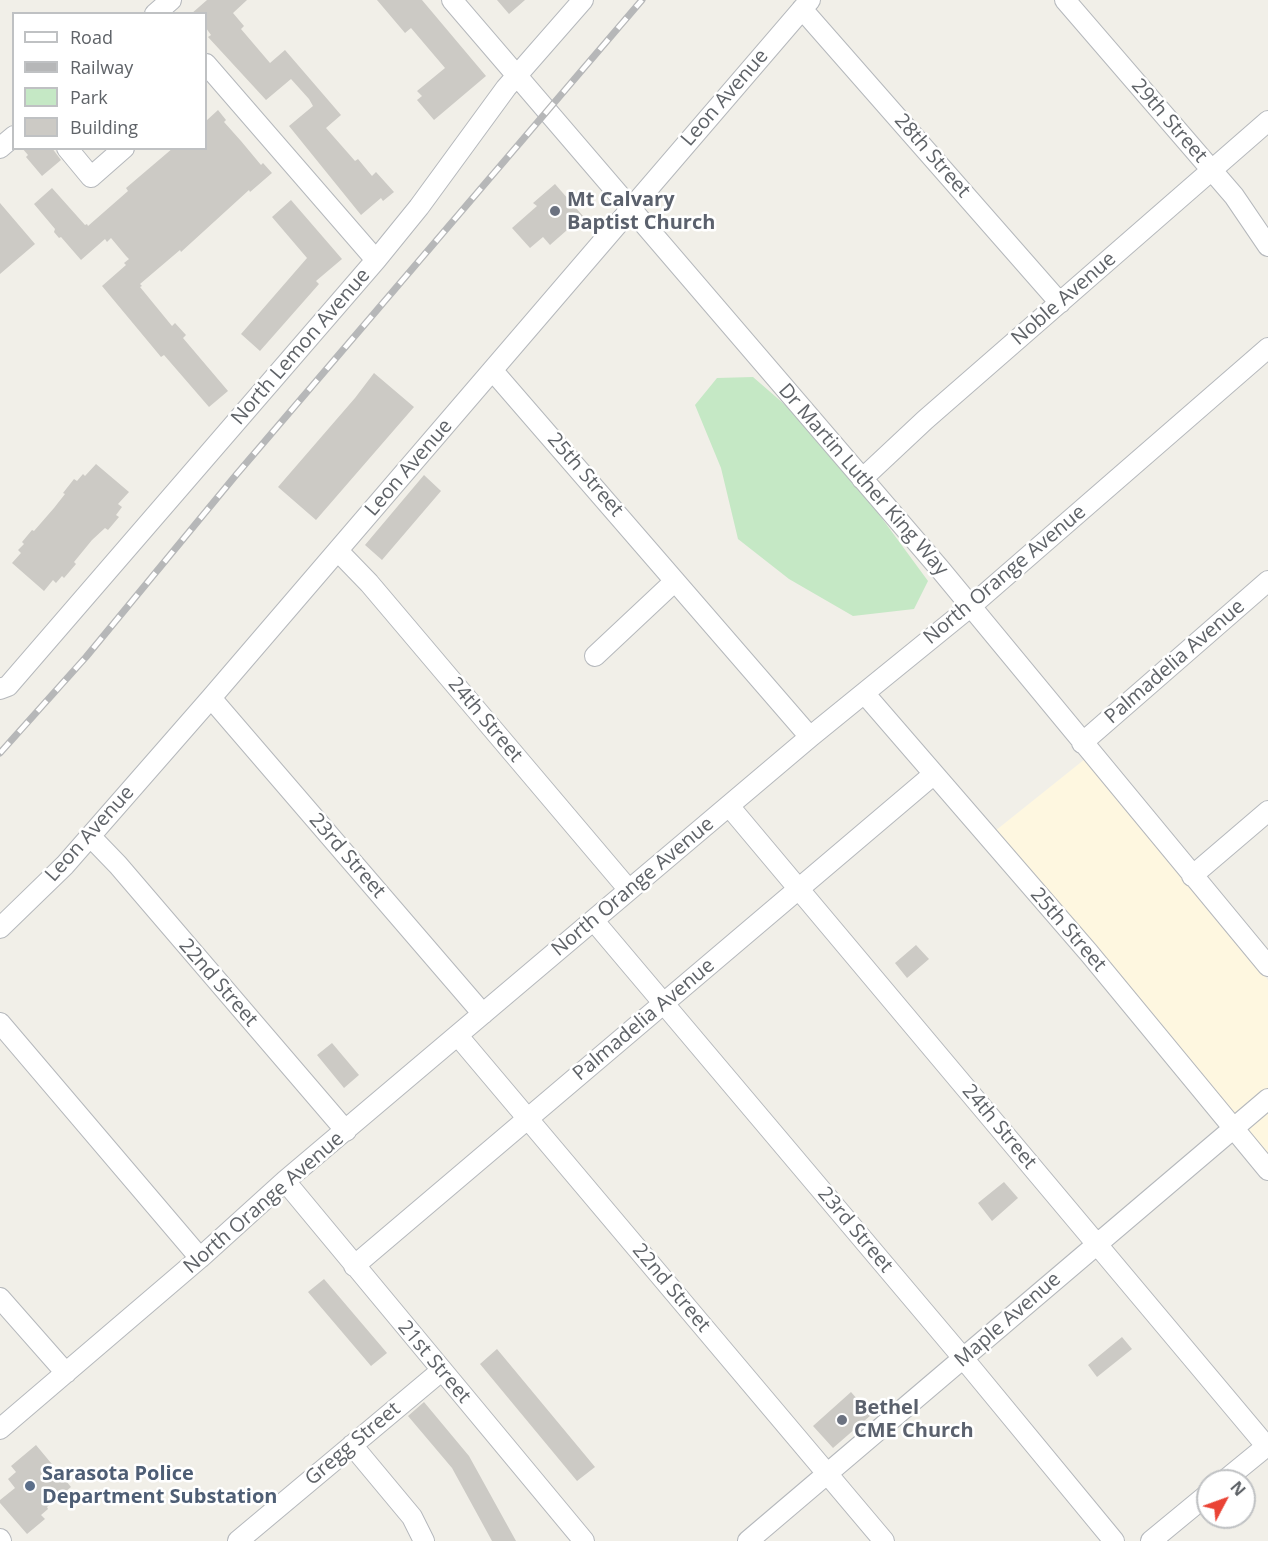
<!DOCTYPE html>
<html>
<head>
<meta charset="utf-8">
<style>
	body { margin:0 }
	#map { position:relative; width:1268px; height:1541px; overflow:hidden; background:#f1efe8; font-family:"Open Sans",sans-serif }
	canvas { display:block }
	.legend { position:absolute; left:12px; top:12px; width:195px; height:138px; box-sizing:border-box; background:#fff; border:2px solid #bfc1c3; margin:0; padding:8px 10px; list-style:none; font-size:18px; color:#5f6368 }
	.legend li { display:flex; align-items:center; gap:12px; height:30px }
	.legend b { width:30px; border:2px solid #bfc1c3 }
	.north { position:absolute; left:1196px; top:1469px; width:60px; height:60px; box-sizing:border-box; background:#fff; border:2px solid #bfc1c3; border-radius:50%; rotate:49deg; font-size:16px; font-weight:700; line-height:24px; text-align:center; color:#5f6368 }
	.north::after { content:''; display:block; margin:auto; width:21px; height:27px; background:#ea4335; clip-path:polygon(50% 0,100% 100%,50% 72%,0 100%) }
</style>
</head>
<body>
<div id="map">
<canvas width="1268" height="1541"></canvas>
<ul class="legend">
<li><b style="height:8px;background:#fff"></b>Road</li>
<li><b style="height:8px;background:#b6b7b8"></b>Railway</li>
<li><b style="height:16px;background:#c5e8c5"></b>Park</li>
<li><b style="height:16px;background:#cccac5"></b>Building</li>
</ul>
<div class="north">N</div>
</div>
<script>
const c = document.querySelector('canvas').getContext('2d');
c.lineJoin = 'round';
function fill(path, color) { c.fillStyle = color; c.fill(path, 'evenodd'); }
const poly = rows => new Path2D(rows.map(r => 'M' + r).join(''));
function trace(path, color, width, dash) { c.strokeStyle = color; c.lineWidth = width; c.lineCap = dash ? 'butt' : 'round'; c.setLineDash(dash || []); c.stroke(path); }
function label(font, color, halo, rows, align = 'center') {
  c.font = font + ' "Open Sans",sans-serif'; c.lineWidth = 5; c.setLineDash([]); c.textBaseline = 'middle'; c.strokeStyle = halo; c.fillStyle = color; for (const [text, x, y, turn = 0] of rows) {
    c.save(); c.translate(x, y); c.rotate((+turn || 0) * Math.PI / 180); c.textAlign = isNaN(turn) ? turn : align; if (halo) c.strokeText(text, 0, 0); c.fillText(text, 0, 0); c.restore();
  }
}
fill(poly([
	[1085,759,1268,980,1268,1089,1235,1116,995,831],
	[1268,1109,1268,1156,1245,1128]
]), '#fef7e0');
fill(poly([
	[753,377,791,410,870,502,928,581,914,609,853,616,789,579,738,539,721,468,695,405,717,378]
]), '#c5e8c5');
fill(poly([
	[207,0,247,0,233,13,244,26,241,29,270,63,285,50,341,115,326,128,355,161,358,159,372,176,376,172,394,192,383,201,381,198,361,215,289,126,313,106,309,99,291,79,266,100,208,37,211,35,206,28,206,14,191,14],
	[377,0,422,0,486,76,434,120,417,100,422,96,417,91,445,68,411,28,405,33],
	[497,0,525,0,509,14],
	[218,110,226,120,224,122,241,141,261,165,263,163,272,173,250,192,249,190,181,252,180,250,140,284,142,286,140,287,172,326,175,323,186,335,183,338,228,391,209,407,164,355,161,357,102,286,126,265,124,263,129,259,126,256,111,238,107,242,105,239,81,260,61,237,59,238,54,232,55,229,34,204,52,188,85,225,87,224,88,226,128,191,126,188,173,148,206,148,206,121],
	[22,148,52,148,61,160,42,176,26,157,28,155],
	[555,184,583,216,550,245,543,237,530,248,512,228,537,206,533,203],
	[291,200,342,259,316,281,319,284,260,351,241,334,307,258,272,217],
	[0,203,35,244,0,274],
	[374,373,414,407,316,520,278,487,355,398],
	[96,464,129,492,118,504,122,507,116,515,119,517,108,530,105,528,92,540,74,562,76,564,64,578,62,576,56,583,53,580,44,591,12,563,21,553,18,550,24,544,22,542,32,530,34,531,54,508,65,494,63,493,74,479,77,481,83,474,85,476],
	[424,475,441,491,382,560,365,545],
	[916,945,929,959,907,978,895,963],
	[332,1043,359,1075,344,1088,317,1055],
	[1004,1182,1018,1198,992,1221,978,1203],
	[324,1279,387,1353,371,1366,308,1292],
	[1122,1337,1132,1349,1097,1377,1088,1365],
	[497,1349,595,1467,577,1481,480,1364],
	[851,1392,871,1415,833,1448,813,1426],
	[424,1402,469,1456,516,1541,492,1541,452,1468,408,1416],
	[36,1445,71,1487,47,1507,48,1509,41,1515,45,1519,27,1534,0,1503,0,1500,15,1488,8,1479,16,1472,11,1466]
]), '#cccac5');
const minor = poly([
	[452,0,940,569,1268,966],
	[1065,0,1234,196,1268,246],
	[802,9,1060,303],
	[155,14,171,0],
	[206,64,376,260],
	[0,148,14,136],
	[67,148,91,177,124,148],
	[493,371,810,737],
	[862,479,925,420,1268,121],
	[338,551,369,583,629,890],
	[595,656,675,581],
	[0,689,8,686,376,260,419,207,506,88,583,0],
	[864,693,1089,953,1268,1170],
	[211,698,483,1014],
	[1082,743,1268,581],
	[729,806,1268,1448],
	[90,836,118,865,346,1131],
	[1192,876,1268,811],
	[594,921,963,1358,1114,1541],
	[0,928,65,865,211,698,810,0],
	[0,1023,200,1258],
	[458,1036,884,1541],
	[285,1181,584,1541],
	[354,1266,934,774],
	[0,1298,66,1373],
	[0,1429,200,1258,285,1181,810,737,970,607,1268,348],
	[352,1445,412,1517,424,1541],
	[1224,1481,1268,1445],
	[0,1539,1,1541],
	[238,1541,441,1371],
	[748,1541,1268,1099],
	[1151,1541,1208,1494]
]);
trace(minor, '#b5b8bc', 22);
trace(minor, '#fff', 20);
const rail = poly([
	[0,753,86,657,236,475,642,0]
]);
trace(rail, '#b6b7b8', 7);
trace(rail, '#fff', 4.5, [14]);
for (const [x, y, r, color] of [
	[555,211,6,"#6b7280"],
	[842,1420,6,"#6b7280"],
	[30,1486,6,"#5c6f8a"]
]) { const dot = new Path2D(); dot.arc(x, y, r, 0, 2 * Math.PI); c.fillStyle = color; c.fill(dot); trace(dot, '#fff', 2); }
label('20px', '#5f6368', '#fff', [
	["Leon Avenue",725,98,-49],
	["29th Street",1169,121,49],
	["28th Street",932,156,49],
	["Noble Avenue",1064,299,-41],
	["North Lemon Avenue",301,347,-49],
	["Leon Avenue",409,468,-49],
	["25th Street",585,475,49],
	["Dr Martin Luther King Way",863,480,49],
	["North Orange Avenue",1005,575,-40],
	["Palmadelia Avenue",1175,662,-41],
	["24th Street",485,720,50],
	["Leon Avenue",90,834,-48],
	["23rd Street",347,856,49],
	["North Orange Avenue",633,887,-40],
	["25th Street",1068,930,49],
	["22nd Street",218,983,49],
	["Palmadelia Avenue",644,1020,-40],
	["24th Street",999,1127,50],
	["North Orange Avenue",264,1203,-41],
	["23rd Street",855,1230,50],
	["22nd Street",671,1288,50],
	["Maple Avenue",1008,1320,-41],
	["21st Street",434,1362,50],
	["Gregg Street",353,1444,-40]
]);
label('bold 20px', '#5b616d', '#fff', [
	["Mt Calvary",567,200],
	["Baptist Church",567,223],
	["Bethel",854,1408],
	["CME Church",854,1431]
], 'left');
label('bold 20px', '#4e5e75', '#fff', [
	["Sarasota Police",42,1474],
	["Department Substation",42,1497]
], 'left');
</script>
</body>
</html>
